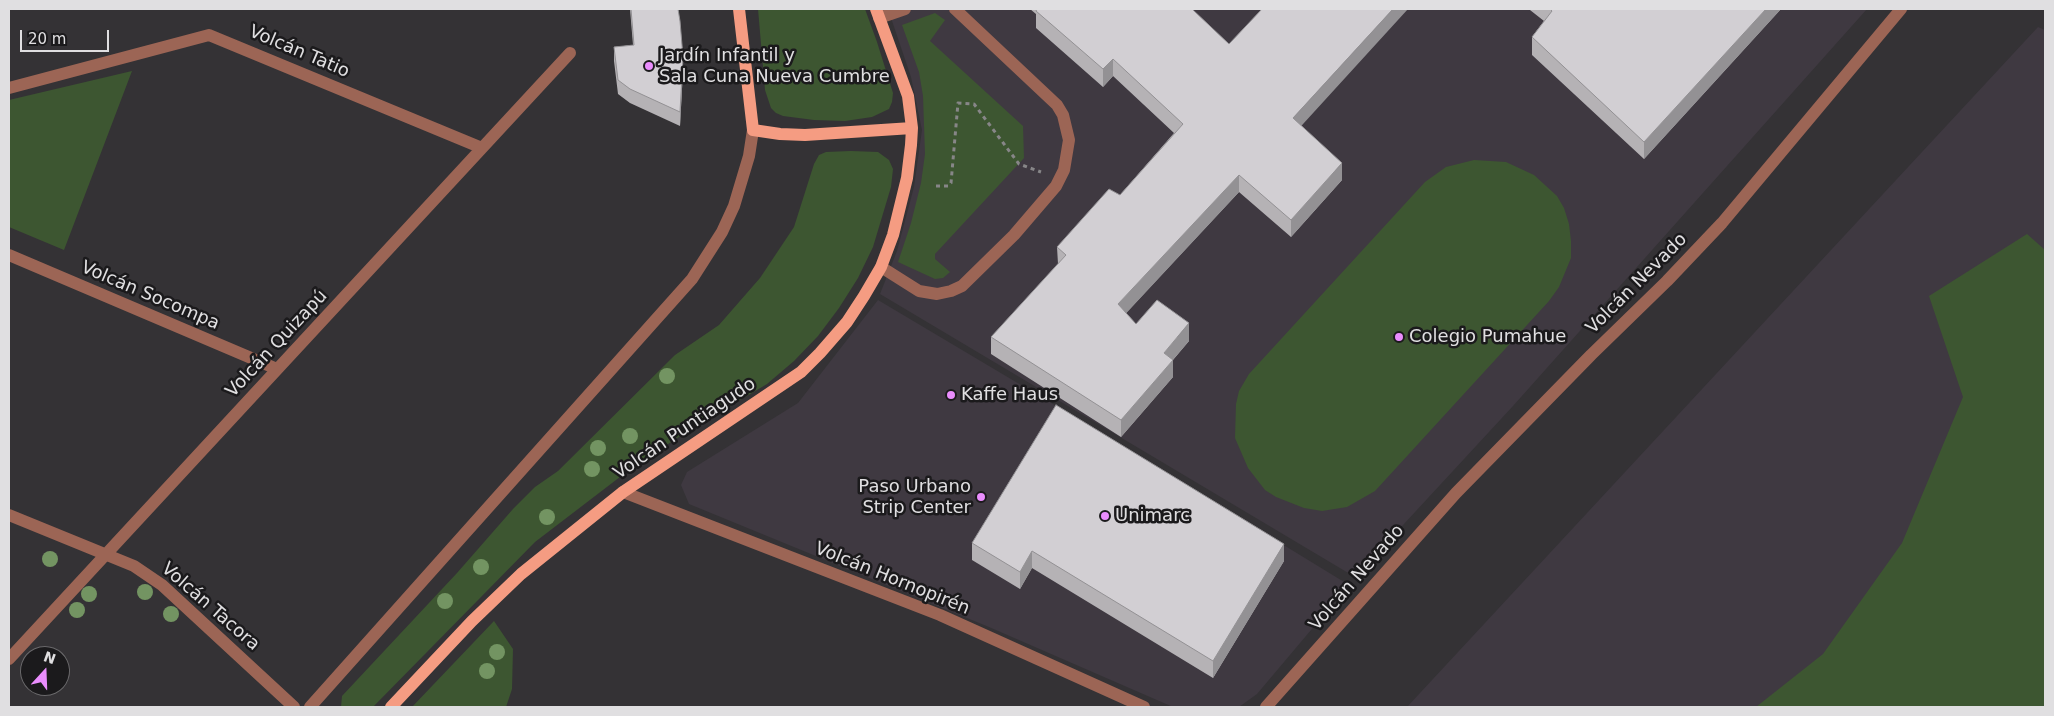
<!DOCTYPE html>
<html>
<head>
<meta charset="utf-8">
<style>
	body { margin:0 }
	#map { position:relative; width:2054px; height:716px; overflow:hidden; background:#343235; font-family:"DejaVu Sans",sans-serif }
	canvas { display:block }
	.frame { position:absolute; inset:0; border:10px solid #e0dfe1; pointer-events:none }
	.north { position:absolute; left:20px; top:646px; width:50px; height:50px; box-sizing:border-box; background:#1b1a1c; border:1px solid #6a696b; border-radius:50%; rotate:20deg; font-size:14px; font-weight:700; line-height:20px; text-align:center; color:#e0dfe1 }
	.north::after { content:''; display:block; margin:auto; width:18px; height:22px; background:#ea8dfd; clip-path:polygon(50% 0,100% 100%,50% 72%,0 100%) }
	.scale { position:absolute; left:20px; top:30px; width:89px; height:22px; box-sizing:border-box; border:2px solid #e0dfe1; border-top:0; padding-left:6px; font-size:15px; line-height:18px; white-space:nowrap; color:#e0dfe1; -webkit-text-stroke:4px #1b1a1c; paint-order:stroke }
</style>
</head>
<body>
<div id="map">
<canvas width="2054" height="716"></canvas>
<div class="frame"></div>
<div class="north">N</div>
<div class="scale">20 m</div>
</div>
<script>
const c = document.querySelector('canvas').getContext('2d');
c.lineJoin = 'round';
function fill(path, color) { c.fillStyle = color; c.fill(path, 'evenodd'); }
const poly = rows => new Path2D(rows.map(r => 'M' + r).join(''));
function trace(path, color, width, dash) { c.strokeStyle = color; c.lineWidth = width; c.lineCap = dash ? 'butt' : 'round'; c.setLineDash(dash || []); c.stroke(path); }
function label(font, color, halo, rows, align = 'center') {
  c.font = font + ' "DejaVu Sans",sans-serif'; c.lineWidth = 5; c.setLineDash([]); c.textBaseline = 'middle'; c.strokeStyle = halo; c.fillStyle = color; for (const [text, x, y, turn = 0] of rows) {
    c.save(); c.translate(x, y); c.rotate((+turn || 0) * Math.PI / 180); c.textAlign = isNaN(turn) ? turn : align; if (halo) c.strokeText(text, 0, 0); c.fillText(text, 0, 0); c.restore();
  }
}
fill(poly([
	[888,9,1867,9,1513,406,1355,577,880,294,897,251,914,187,922,130,911,77],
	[2038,27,2045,30,2045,707,1407,707],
	[878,300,1063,410,1349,585,1257,694,1239,707,1173,707,989,627,689,504,681,485,687,472,798,403]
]), '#3f3941');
fill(poly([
	[758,9,865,9,877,42,893,93,892,102,889,109,872,117,845,121,814,120,783,116,776,113,771,108,765,90],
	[935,13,945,20,930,41,1023,126,1024,158,935,254,935,259,950,272,943,278,935,279,898,262,911,223,921,183,925,154,923,96,919,72,902,25],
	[132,71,64,250,9,227,9,100],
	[851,151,878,152,889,160,893,169,891,187,873,247,858,278,839,308,818,336,794,361,767,384,685,433,633,467,535,542,373,707,341,707,342,696,457,573,513,509,535,487,558,471,675,355,719,325,760,278,794,227,814,164,819,155,826,152],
	[1474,160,1506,162,1534,175,1557,196,1564,208,1569,224,1571,241,1571,258,1559,287,1549,301,1375,491,1347,507,1322,511,1304,508,1276,497,1265,490,1248,468,1235,438,1236,404,1239,391,1249,374,1425,182,1446,167],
	[2027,234,2045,250,2045,707,1756,707,1823,654,1902,543,1963,397,1929,296],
	[494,621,513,649,512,689,506,707,412,707]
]), '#3d5631');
trace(poly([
	[936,186,948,186,951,183,958,103,974,104,1019,164,1041,172]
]), '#878688', 3, [4, 4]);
trace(poly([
	[879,18,905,9],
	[9,88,209,35,482,148],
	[9,255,277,369],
	[881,267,919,291,937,294,951,291,962,286,1014,235,1056,186,1064,170,1069,140,1063,115,1057,105,955,9],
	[623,492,940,615,1144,707],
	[9,515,134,566,162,585,294,707],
	[9,659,570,53],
	[310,707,692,279,722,232,734,206,749,156,753,130],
	[1266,707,1456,493,1591,355,1667,281,1722,223,1901,9]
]), '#9c6555', 12);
trace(poly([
	[739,9,753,130,780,134,805,135,912,128],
	[391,707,472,621,521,574,623,492,801,372,820,353,847,322,864,296,881,267,893,235,907,178,911,145,912,128,908,96,876,9]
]), '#f59c82', 12);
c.fillStyle = '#739462';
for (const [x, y] of [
	[667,376],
	[630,436],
	[598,448],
	[592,469],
	[547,517],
	[50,559],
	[481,567],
	[145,592],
	[89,594],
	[445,601],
	[77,610],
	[171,614],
	[497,652],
	[487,671]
]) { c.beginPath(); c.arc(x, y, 8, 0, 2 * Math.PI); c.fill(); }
fill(poly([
	[630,9,678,9,683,70,680,126,630,103,618,94,614,61,614,47,633,45],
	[1030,9,1192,9,1301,126,1342,180,1291,237,1239,192,1126,313,1136,324,1189,341,1173,360,1173,377,1121,437,991,354,991,337,1058,264,1057,247,1120,195,1174,133,1113,76,1103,87,1036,28,1036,14],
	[1530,9,1781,9,1644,159,1532,55,1532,37,1544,21,1530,10],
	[972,543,1284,561,1213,678,1032,568,1020,589,972,560]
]), '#b5b2b5');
fill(poly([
	[1393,9,1408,9,1293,135,1293,118],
	[1766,9,1781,9,1644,159,1644,142],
	[683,57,683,70,680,126,680,112],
	[1113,59,1113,76,1103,87,1103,69],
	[1342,163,1342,180,1291,237,1291,220],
	[1239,175,1239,192,1118,322,1118,304],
	[1189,323,1189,341,1164,370,1164,353],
	[1173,360,1173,377,1121,437,1121,420],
	[1284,544,1284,561,1213,678,1213,661],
	[1032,551,1032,568,1020,589,1020,572]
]), '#939194');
const building = poly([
	[631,9,678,9,680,21,683,57,680,112,630,89,618,80,614,47,634,45,631,9],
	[1037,9,1192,9,1229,44,1262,9,1393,9,1293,118,1342,163,1291,220,1239,175,1118,304,1136,324,1157,300,1189,323,1164,353,1173,360,1121,420,991,337,1066,255,1057,247,1109,189,1120,195,1183,124,1113,59,1103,69,1036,11,1037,9],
	[1550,9,1766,9,1644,142,1532,37,1552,11,1550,9],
	[1056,405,1284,544,1213,661,1032,551,1020,572,972,543,1056,405]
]);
fill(building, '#d2cfd3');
trace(building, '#939194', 1);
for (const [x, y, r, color] of [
	[649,66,5,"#ea8dfd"],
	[1399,337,5,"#ea8dfd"],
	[951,395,5,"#ea8dfd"],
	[981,497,5,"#ea8dfd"],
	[1105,516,5,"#ea8dfd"]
]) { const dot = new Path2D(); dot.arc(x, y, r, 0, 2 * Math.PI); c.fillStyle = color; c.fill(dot); trace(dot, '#1b1a1c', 2); }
label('18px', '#e0dfe1', '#1b1a1c', [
	["Volcán Tatio",299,52,23],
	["Volcán Nevado",1637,284,-45],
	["Volcán Socompa",150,296,23],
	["Volcán Quizapú",277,344,-47],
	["Volcán Puntiagudo",685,429,-34],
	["Volcán Nevado",1357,578,-49],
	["Volcán Hornopirén",892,579,22],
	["Volcán Tacora",210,607,41]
]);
label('18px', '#e0dfe1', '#1b1a1c', [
	["Jardín Infantil y",659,56],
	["Sala Cuna Nueva Cumbre",659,77],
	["Colegio Pumahue",1409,337],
	["Kaffe Haus",961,395],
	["Paso Urbano",971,487,"right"],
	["Strip Center",971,508,"right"],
	["Unimarc",1115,516]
], 'left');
</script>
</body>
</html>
